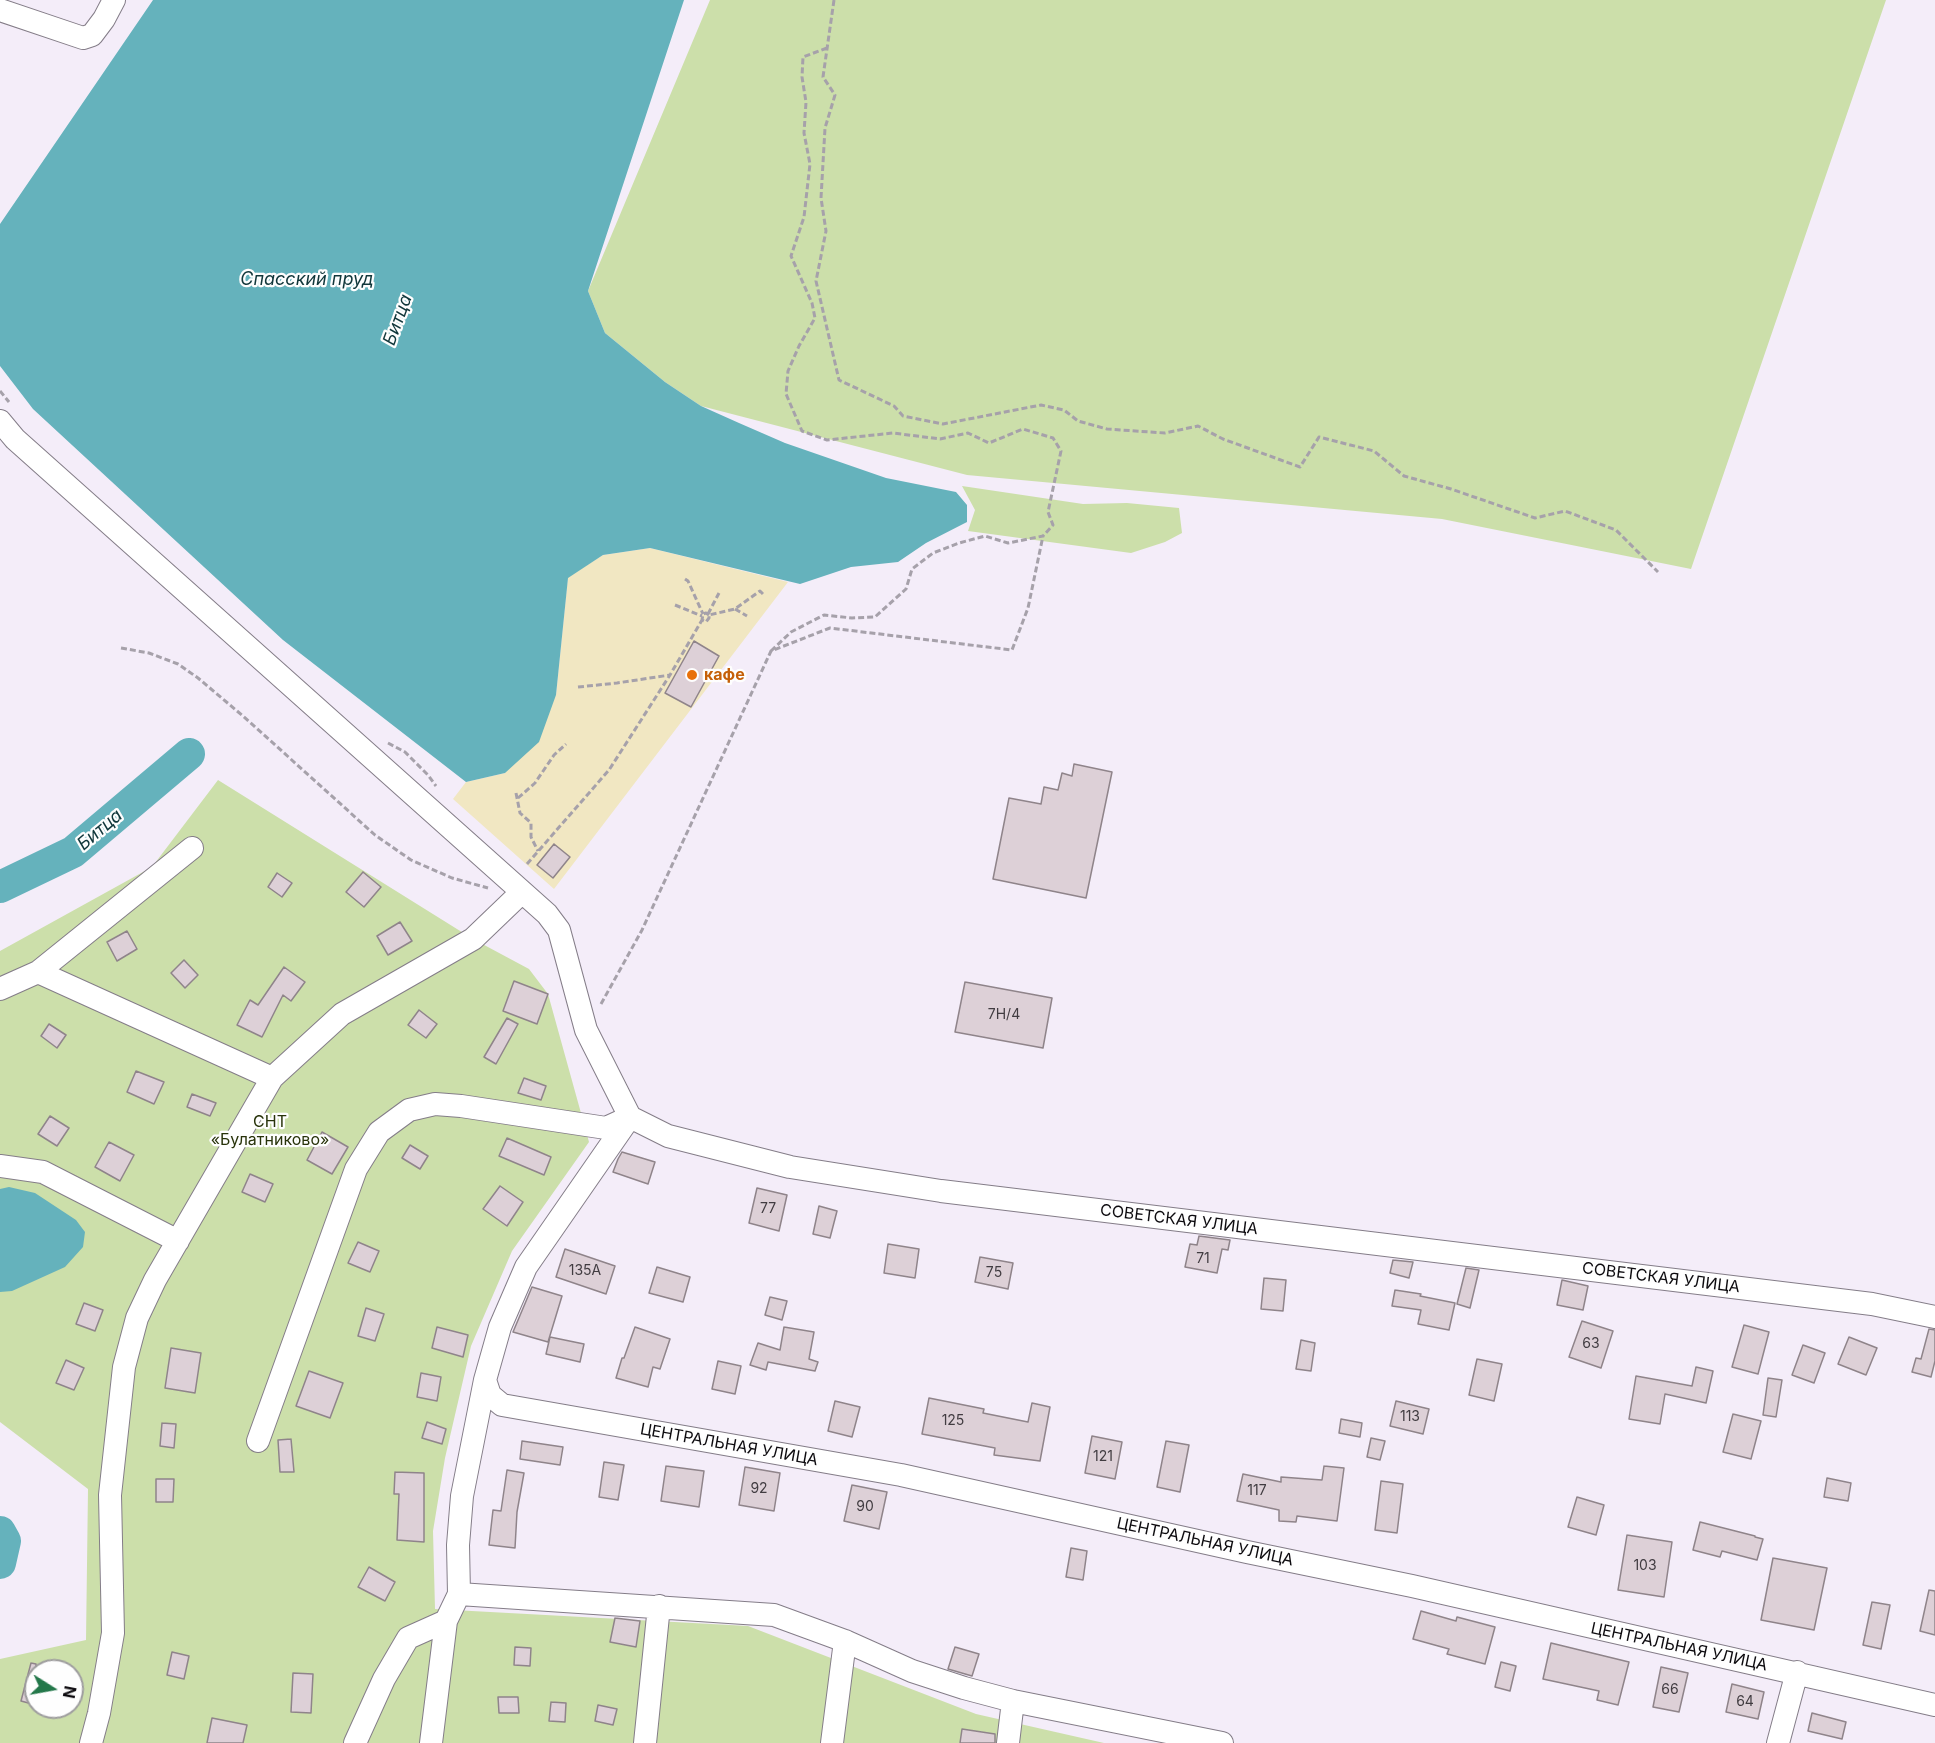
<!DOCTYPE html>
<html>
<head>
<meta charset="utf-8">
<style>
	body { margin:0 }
	#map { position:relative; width:1935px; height:1743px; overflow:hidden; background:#f4edf9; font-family:Inter,sans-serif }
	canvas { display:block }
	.north { position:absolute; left:24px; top:1659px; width:60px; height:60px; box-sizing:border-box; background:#fefefe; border:2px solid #9e9d9e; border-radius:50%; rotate:101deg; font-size:16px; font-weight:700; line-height:24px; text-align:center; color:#0d0b0f }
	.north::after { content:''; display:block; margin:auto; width:21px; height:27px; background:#24784a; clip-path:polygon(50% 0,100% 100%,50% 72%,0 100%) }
</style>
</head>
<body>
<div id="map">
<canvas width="1935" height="1743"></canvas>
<div class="north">N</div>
</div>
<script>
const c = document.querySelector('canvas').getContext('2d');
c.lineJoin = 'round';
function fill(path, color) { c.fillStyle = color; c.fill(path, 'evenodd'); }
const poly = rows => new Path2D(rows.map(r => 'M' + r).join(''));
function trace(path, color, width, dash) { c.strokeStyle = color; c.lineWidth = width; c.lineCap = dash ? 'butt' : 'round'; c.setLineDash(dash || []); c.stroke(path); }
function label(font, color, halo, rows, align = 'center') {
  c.font = font + ' Inter,sans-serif'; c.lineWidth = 4.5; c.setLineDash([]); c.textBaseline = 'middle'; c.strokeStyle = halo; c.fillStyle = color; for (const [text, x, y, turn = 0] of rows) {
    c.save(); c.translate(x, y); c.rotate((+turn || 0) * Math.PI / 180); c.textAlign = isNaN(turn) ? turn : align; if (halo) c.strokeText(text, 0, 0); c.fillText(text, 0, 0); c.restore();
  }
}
fill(poly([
	[710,0,1886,0,1691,569,1442,519,967,475,701,406,665,382,605,333,588,291],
	[962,486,1083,504,1127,503,1179,508,1182,533,1165,542,1131,553,968,531,975,510],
	[218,780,473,939,529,969,548,994,589,1142,512,1251,471,1346,445,1458,433,1531,435,1609,748,1626,976,1714,1104,1743,0,1743,0,1659,86,1640,88,1489,0,1422,0,951,152,867],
	[36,1671,72,1671,72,1707,36,1707]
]), '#ccdfaa');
fill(poly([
	[650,548,788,582,554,889,453,799,466,782,505,773,556,695,568,577,603,555]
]), '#f1e7c2');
fill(poly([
	[153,0,684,0,588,291,605,333,665,382,701,406,739,423,785,443,886,478,956,492,967,505,967,522,926,543,898,562,851,567,800,584,650,548,603,555,568,578,556,695,539,742,505,773,466,782,283,640,33,409,0,366,0,224],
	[9,1187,35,1193,76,1220,85,1232,83,1247,65,1267,12,1291,0,1292,0,1189]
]), '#65b2bc');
trace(poly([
	[0,887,73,852,189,754],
	[0,1532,5,1541,0,1563]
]), '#65b2bc', 32);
const building = poly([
	[694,641,719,656,691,707,665,693,694,641],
	[1074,764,1112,772,1086,898,993,879,1009,798,1041,804,1044,787,1058,790,1062,773,1072,776,1074,764],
	[554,844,570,857,553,878,537,865,554,844],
	[363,872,381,887,364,907,346,892,363,872],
	[277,873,292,883,282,897,268,887,277,873],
	[400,922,412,941,388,955,377,936,400,922],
	[127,931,137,949,117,961,107,942,127,931],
	[184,960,198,975,185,988,171,973,184,960],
	[284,967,305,982,291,1001,283,995,262,1037,237,1025,250,1000,258,1005,284,967],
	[514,981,548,994,537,1024,503,1011,514,981],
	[965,982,1052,998,1043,1048,955,1032,965,982],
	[419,1010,437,1024,426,1038,408,1025,419,1010],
	[507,1018,518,1024,496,1064,484,1057,507,1018],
	[49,1024,66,1035,57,1048,41,1036,49,1024],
	[136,1071,164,1082,154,1104,127,1092,136,1071],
	[524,1078,546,1086,541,1100,518,1093,524,1078],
	[192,1094,216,1103,210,1116,187,1107,192,1094],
	[50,1116,69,1128,57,1146,38,1134,50,1116],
	[322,1132,348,1147,332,1174,307,1160,322,1132],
	[507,1138,551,1157,544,1175,499,1156,507,1138],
	[109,1142,134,1155,120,1181,95,1167,109,1142],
	[410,1145,428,1156,420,1169,402,1158,410,1145],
	[622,1152,655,1162,648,1184,613,1172,618,1159,622,1152],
	[250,1174,273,1184,265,1202,242,1192,250,1174],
	[500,1186,523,1202,507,1226,483,1209,500,1186],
	[757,1188,787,1195,779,1231,749,1223,757,1188],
	[819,1206,837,1211,830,1238,813,1234,819,1206],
	[1199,1236,1230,1240,1228,1250,1222,1249,1217,1273,1185,1267,1190,1244,1197,1245,1199,1236],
	[358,1242,379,1251,370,1272,348,1263,358,1242],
	[888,1244,919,1249,915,1278,884,1273,888,1244],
	[565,1249,615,1266,606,1294,556,1277,565,1249],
	[980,1257,1013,1263,1008,1289,975,1282,980,1257],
	[1393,1260,1413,1262,1409,1278,1390,1273,1393,1260],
	[657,1267,690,1277,683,1302,649,1293,657,1267],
	[1466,1268,1479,1270,1470,1308,1457,1304,1466,1268],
	[1264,1278,1286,1280,1283,1311,1261,1309,1264,1278],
	[1562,1280,1588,1286,1583,1310,1557,1305,1562,1280],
	[532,1287,562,1296,548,1342,513,1332,532,1287],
	[1395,1290,1421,1294,1420,1296,1455,1303,1449,1330,1418,1324,1421,1310,1392,1306,1395,1290],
	[770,1297,787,1301,782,1320,765,1315,770,1297],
	[84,1303,103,1310,95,1331,76,1324,84,1303],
	[366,1308,384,1314,375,1341,358,1336,366,1308],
	[1582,1321,1613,1331,1601,1368,1569,1357,1582,1321],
	[1744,1325,1769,1332,1758,1374,1732,1367,1744,1325],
	[437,1327,468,1335,463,1357,432,1348,437,1327],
	[635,1327,670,1339,660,1369,653,1367,648,1387,616,1378,622,1358,624,1358,635,1327],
	[784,1327,814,1332,809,1359,818,1362,815,1371,768,1362,766,1370,750,1365,758,1343,780,1350,784,1327],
	[1929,1329,1935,1330,1935,1361,1931,1377,1912,1372,1916,1358,1921,1359,1929,1329],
	[550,1337,584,1344,580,1362,546,1354,550,1337],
	[1849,1337,1877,1348,1866,1375,1838,1364,1849,1337],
	[1301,1340,1315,1343,1311,1371,1296,1369,1301,1340],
	[1803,1345,1825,1353,1814,1383,1792,1375,1803,1345],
	[171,1348,201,1353,195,1393,165,1388,171,1348],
	[1477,1359,1502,1364,1494,1401,1469,1395,1477,1359],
	[66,1360,84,1368,74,1390,56,1383,66,1360],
	[718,1361,741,1366,735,1394,712,1389,718,1361],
	[1696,1367,1713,1371,1706,1403,1665,1394,1660,1424,1629,1419,1636,1376,1692,1386,1696,1367],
	[309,1371,343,1383,330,1418,296,1406,309,1371],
	[421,1373,441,1377,437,1401,417,1397,421,1373],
	[1768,1378,1782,1380,1776,1417,1763,1415,1768,1378],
	[929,1398,984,1409,983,1413,1028,1422,1032,1403,1050,1407,1040,1461,994,1455,995,1448,922,1434,929,1398],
	[835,1401,860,1407,852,1437,828,1431,835,1401],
	[1396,1401,1429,1409,1423,1434,1390,1426,1396,1401],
	[1733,1414,1761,1421,1751,1459,1723,1452,1733,1414],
	[1341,1419,1362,1423,1360,1437,1339,1433,1341,1419],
	[427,1422,446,1429,442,1444,422,1438,427,1422],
	[162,1423,176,1424,174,1448,160,1446,162,1423],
	[1092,1436,1122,1442,1115,1479,1085,1473,1092,1436],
	[1371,1438,1385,1441,1380,1460,1367,1457,1371,1438],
	[291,1439,294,1472,280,1472,278,1440,291,1439],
	[522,1441,563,1447,560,1465,520,1459,522,1441],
	[1166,1441,1189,1445,1180,1492,1157,1487,1166,1441],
	[604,1462,624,1465,618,1500,599,1497,604,1462],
	[666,1466,704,1471,699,1507,661,1501,666,1466],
	[1324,1466,1344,1468,1337,1521,1297,1516,1296,1522,1279,1521,1279,1510,1237,1501,1243,1474,1281,1482,1281,1477,1322,1480,1324,1466],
	[745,1467,780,1473,774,1511,739,1505,745,1467],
	[507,1470,524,1473,517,1512,515,1548,489,1545,493,1510,501,1511,507,1470],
	[395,1472,424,1473,424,1542,397,1540,399,1494,394,1494,395,1472],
	[1827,1478,1851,1483,1848,1501,1824,1497,1827,1478],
	[156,1479,174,1479,173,1502,156,1502,156,1479],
	[1381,1481,1403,1484,1397,1533,1375,1530,1381,1481],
	[852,1485,887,1492,879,1529,844,1521,852,1485],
	[1577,1497,1604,1505,1596,1535,1568,1527,1577,1497],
	[1700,1522,1755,1536,1755,1537,1763,1539,1757,1560,1722,1551,1720,1557,1693,1550,1700,1522],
	[1627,1535,1672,1542,1664,1597,1618,1590,1627,1535],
	[1071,1548,1087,1551,1083,1580,1066,1577,1071,1548],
	[1773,1558,1827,1568,1814,1630,1761,1620,1773,1558],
	[369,1567,395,1582,385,1601,358,1587,369,1567],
	[1929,1590,1935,1591,1935,1635,1920,1631,1929,1590],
	[1872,1602,1890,1605,1881,1649,1863,1645,1872,1602],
	[1421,1611,1456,1621,1457,1617,1495,1627,1485,1664,1447,1654,1449,1649,1413,1639,1421,1611],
	[615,1618,640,1621,636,1647,610,1642,615,1618],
	[1551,1643,1629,1662,1618,1705,1597,1700,1599,1691,1543,1679,1551,1643],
	[515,1647,531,1648,530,1666,514,1665,515,1647],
	[955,1647,979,1654,972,1676,948,1669,955,1647],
	[172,1652,189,1656,184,1679,167,1675,172,1652],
	[1501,1662,1516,1666,1510,1691,1495,1687,1501,1662],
	[31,1663,36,1664,36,1705,21,1701,31,1663],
	[1661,1667,1688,1673,1679,1712,1653,1707,1661,1667],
	[293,1673,313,1674,311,1713,291,1712,293,1673],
	[1732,1684,1764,1692,1758,1719,1726,1712,1732,1684],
	[498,1697,518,1697,519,1713,499,1713,498,1697],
	[551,1702,566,1703,565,1722,549,1721,551,1702],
	[598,1705,617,1709,613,1725,595,1721,598,1705],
	[1812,1713,1846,1722,1842,1739,1808,1731,1812,1713],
	[212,1718,247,1725,243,1743,207,1743,212,1718],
	[962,1729,995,1734,995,1743,960,1743,962,1729]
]);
fill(building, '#ddd0d7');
trace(building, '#8f848a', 1.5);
const minor = poly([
	[0,10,83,38,92,35,104,19,114,0],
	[0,421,15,439,547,914,559,930,586,1030,630,1117,668,1136,790,1167,941,1191,1872,1304,1935,1317],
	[38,972,192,848],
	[0,989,38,972,272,1078],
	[0,1166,43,1172,178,1241],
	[485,1380,490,1395,502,1405,901,1475,1247,1552,1412,1586,1935,1705],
	[258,1441,356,1169,379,1132,409,1110,435,1104,461,1106,606,1128,630,1117],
	[459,1594,774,1615,845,1641,912,1671,964,1688,1013,1701,1222,1743],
	[91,1743,99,1713,113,1633,110,1495,124,1367,137,1318,155,1280,272,1078,342,1014,473,939,522,892],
	[355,1743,384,1679,408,1638,446,1621],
	[431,1743,446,1621,459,1594,458,1545,462,1496,485,1380,500,1327,526,1267,630,1117],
	[645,1743,659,1606],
	[832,1743,845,1641],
	[1008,1743,1013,1701],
	[1778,1743,1797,1672]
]);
trace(minor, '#847d88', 24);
trace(poly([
	[834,0,823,77,835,95,825,128,821,198,826,231,816,281,839,380,894,406,903,416,943,424,1041,405,1064,410,1078,421,1107,429,1165,433,1198,426,1223,439,1300,467,1319,437,1374,451,1404,476,1451,489,1535,518,1565,511,1616,530,1658,572],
	[0,391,9,402],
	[685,579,688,581,703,614],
	[675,605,702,616],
	[735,609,747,616],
	[708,614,719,593],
	[709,615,706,613,703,614,702,620,706,622,709,618,709,615,735,609,760,591,763,594],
	[121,648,149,653,178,664,198,678,243,716,375,835,411,860,452,878,488,888],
	[771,651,791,632,824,615,852,618,875,617,906,589,912,569,933,553,959,543,985,536,1008,543,1043,536,1053,525,1048,512,1061,451,1053,438,1023,429,989,443,968,433,940,439,893,433,827,440,802,431,786,394,788,371,799,346,815,318,812,303,791,256,804,217,810,164,804,133,806,102,802,77,803,57,827,48],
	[578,687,617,683,670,675],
	[388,743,405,752,428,775,436,786],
	[516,793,520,813,531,823,531,837,538,851],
	[518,798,535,783,554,755,566,744],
	[527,864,609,770,670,675,702,620],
	[601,1004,642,930,771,651,830,628,1012,650,1028,608,1043,536]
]), '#a6a1aa', 3, [6, 3]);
trace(minor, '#fff', 22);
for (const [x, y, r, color] of [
	[692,675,6,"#e8710a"]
]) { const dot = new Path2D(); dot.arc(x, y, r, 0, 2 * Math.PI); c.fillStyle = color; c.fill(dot); trace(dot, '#fefefe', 2); }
label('14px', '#413c41', null, [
	["7Н/4",1004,1015],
	["77",768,1209],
	["71",1203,1259],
	["135А",585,1271],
	["75",994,1273],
	["63",1591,1344],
	["113",1410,1417],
	["125",953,1421],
	["121",1103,1457],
	["92",759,1489],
	["117",1257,1491],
	["90",865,1507],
	["103",1645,1566],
	["66",1670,1690],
	["64",1745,1702]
]);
label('bold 16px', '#c56008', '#fefefe', [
	["кафе",704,675]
], 'left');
label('16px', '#28330a', '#fefefe', [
	["СНТ",270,1122],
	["«Булатниково»",270,1140]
]);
label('16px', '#0d0b0f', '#fefefe', [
	["СОВЕТСКАЯ УЛИЦА",1179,1220,7],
	["СОВЕТСКАЯ УЛИЦА",1661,1278,7],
	["ЦЕНТРАЛЬНАЯ УЛИЦА",729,1445,10],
	["ЦЕНТРАЛЬНАЯ УЛИЦА",1205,1542,12],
	["ЦЕНТРАЛЬНАЯ УЛИЦА",1679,1647,12]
]);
label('italic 18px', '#11373b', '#fefefe', [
	["Спасский пруд",307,280],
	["Битца",398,320,-70],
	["Битца",100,830,-40]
]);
</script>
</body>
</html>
